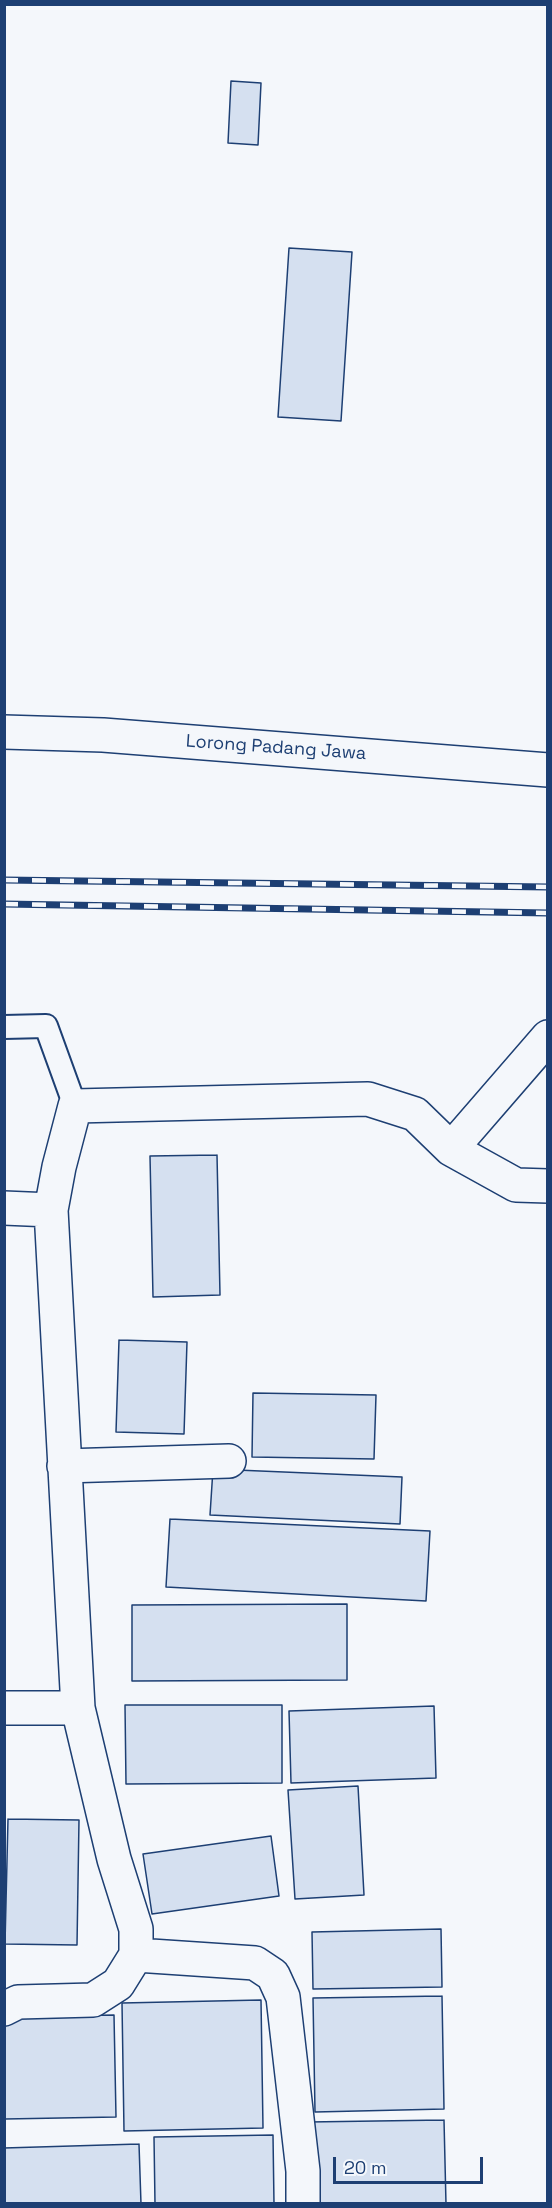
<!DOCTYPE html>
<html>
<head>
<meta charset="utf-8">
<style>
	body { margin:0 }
	#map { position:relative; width:552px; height:2208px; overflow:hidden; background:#f4f7fb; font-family:"Space Grotesk",sans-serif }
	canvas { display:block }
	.frame { position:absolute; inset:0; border:6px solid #1d3f73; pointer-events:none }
	.scale { position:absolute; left:333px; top:2157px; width:150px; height:27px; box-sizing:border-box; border:3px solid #1d3f73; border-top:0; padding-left:8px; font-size:18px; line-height:21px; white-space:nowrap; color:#1d3f73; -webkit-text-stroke:4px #f4f7fb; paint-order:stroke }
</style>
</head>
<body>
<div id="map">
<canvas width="552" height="2208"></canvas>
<div class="frame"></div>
<div class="scale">20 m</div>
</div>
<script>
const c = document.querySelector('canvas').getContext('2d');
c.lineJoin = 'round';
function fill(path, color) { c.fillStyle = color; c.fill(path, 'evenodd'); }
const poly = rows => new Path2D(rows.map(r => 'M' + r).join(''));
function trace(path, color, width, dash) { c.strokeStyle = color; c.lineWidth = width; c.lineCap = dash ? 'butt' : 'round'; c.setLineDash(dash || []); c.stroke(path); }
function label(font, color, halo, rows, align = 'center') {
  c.font = font + ' "Space Grotesk",sans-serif'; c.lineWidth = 4.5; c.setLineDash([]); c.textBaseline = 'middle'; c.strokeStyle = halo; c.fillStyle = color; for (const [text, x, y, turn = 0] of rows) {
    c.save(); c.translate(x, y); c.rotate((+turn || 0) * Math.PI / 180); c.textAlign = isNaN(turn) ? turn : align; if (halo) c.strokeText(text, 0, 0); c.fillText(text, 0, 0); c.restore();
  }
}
const building = poly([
	[231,81,261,83,258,145,228,143,231,81],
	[289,248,352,252,341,421,278,417,289,248],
	[217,1155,220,1295,153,1297,150,1156,217,1155],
	[119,1340,187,1342,184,1434,116,1432,119,1340],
	[253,1393,376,1395,374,1459,252,1457,253,1393],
	[213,1469,402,1477,400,1524,210,1515,213,1469],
	[170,1519,430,1531,426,1601,166,1587,170,1519],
	[347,1604,347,1680,132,1681,132,1605,347,1604],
	[125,1705,282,1705,282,1783,126,1784,125,1705],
	[434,1706,436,1778,291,1783,289,1711,434,1706],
	[358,1786,364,1895,295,1899,288,1790,358,1786],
	[8,1819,79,1820,77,1945,5,1944,8,1819],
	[271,1836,279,1896,152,1914,143,1854,271,1836],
	[441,1929,442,1987,313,1989,312,1932,441,1929],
	[442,1996,444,2109,315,2112,313,1998,442,1996],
	[261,2000,263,2128,124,2131,122,2003,261,2000],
	[114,2015,116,2117,5,2119,4,2017,114,2015],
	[444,2120,446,2204,310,2204,308,2122,444,2120],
	[273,2135,274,2204,155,2204,154,2137,273,2135],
	[139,2144,141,2204,4,2204,4,2148,139,2144]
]);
fill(building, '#d5e0f0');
trace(building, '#1d3f73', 1.5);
const lane = poly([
	[4,1027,46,1026,75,1106]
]);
const street = poly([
	[4,732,103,735,548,770],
	[451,1149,548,1037],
	[4,1208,51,1210],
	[64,1466,229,1461],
	[4,1708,78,1708],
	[136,1955,255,1963,273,1975,283,1997,303,2171,303,2204],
	[4,2009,18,2002,93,2000,118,1984,136,1955,136,1929,114,1859,78,1708,51,1210,59,1167,75,1106,368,1099,415,1114,451,1149,516,1185,548,1186]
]);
trace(lane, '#1d3f73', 26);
trace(street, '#1d3f73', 36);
trace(lane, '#f4f7fb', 22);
trace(street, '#f4f7fb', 33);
const rail = poly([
	[4,880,548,887],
	[4,904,548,913]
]);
trace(rail, '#1d3f73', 7);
trace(rail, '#f4f7fb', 4.5, [14]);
label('18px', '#1d3f73', '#f4f7fb', [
	["Lorong Padang Jawa",276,748,4]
]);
</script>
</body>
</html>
